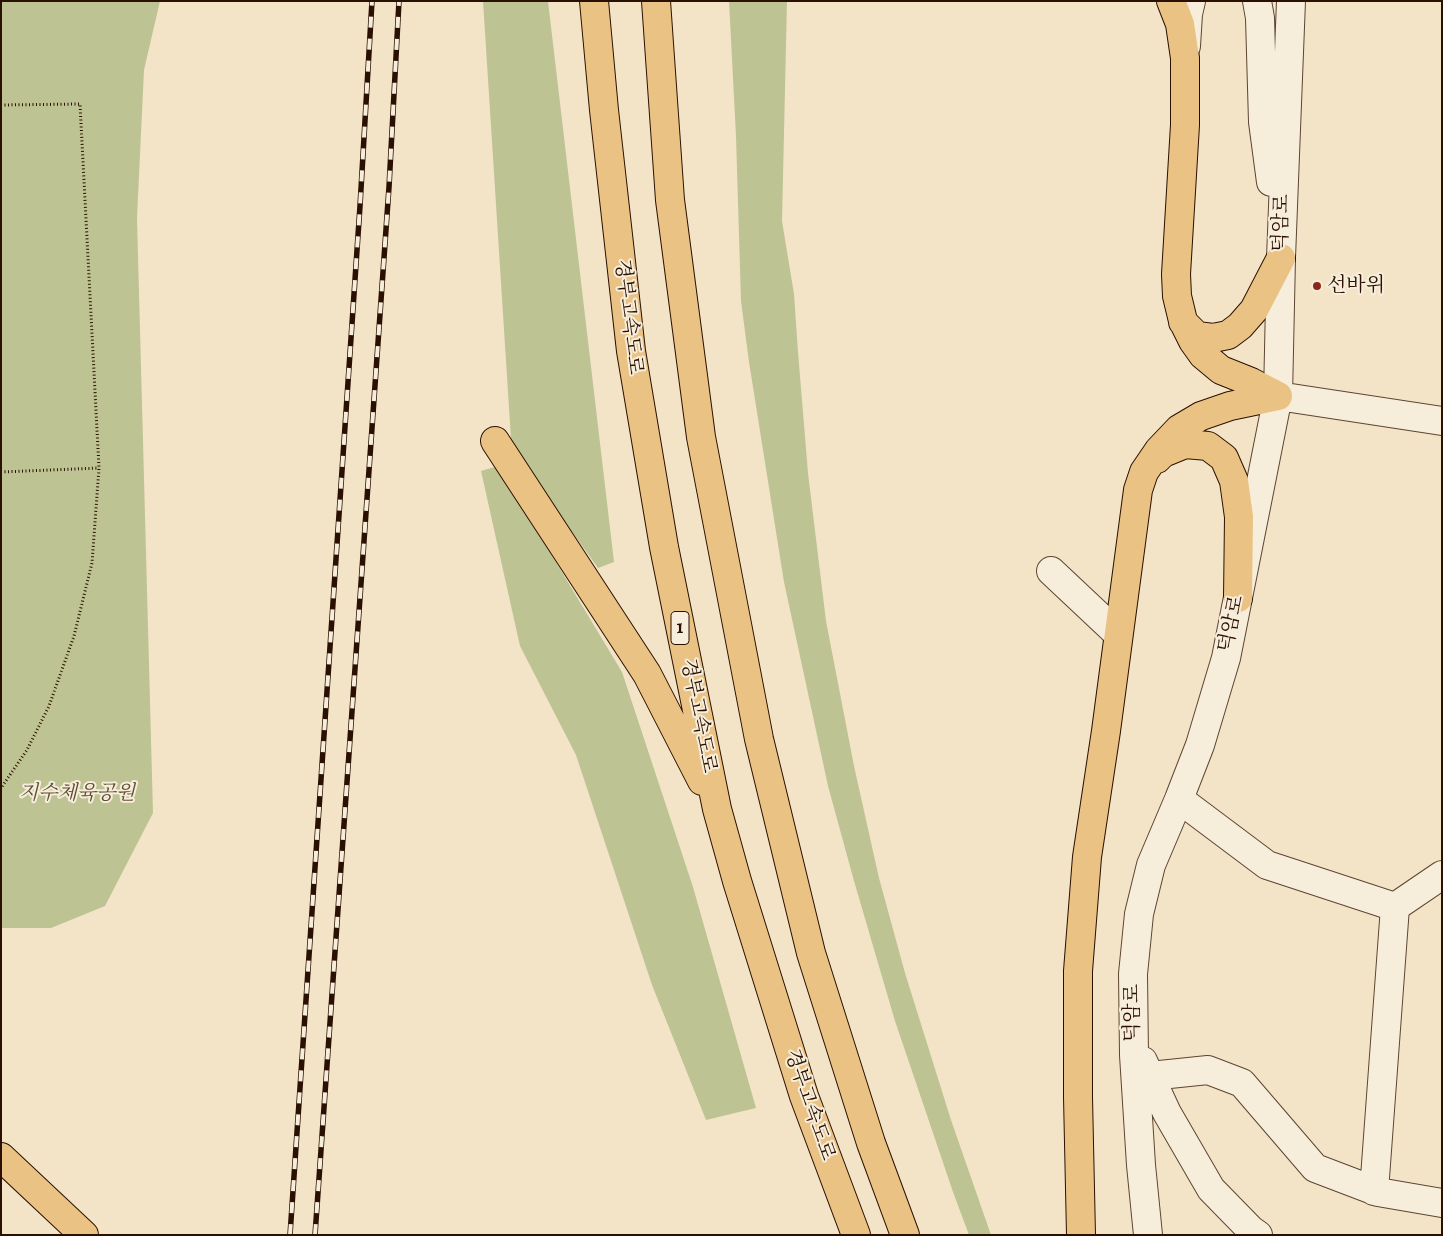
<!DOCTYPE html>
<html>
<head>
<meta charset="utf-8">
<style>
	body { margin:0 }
	#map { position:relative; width:1443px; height:1236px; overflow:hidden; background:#f3e4c7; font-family:Alegreya,serif }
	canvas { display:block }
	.frame { position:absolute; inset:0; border:2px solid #2a1001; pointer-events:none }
</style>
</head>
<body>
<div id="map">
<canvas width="1443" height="1236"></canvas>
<div class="frame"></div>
</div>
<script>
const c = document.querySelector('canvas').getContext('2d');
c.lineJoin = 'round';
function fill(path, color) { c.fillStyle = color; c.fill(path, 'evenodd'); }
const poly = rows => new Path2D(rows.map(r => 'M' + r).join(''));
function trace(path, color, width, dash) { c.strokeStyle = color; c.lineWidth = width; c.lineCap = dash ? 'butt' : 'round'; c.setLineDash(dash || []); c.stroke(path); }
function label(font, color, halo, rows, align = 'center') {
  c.font = font + ' Alegreya,"Noto Serif KR",serif'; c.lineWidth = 4; c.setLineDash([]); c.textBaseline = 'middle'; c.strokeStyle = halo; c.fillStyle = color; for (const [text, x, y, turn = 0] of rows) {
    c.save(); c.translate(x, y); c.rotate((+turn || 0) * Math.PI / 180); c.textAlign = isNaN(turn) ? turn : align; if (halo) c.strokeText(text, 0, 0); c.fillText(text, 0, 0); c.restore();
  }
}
fill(poly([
	[1,1,160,1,144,70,137,218,153,813,105,906,51,928,1,928],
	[483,1,548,1,614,562,598,568,536,482,511,439],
	[729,1,787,1,782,221,794,294,798,352,808,473,826,621,854,766,879,878,905,973,951,1120,991,1235,969,1235,953,1192,895,1021,854,881,828,786,784,582,749,362,741,301,736,136],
	[498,466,622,672,693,887,756,1108,706,1120,652,985,576,755,520,646,481,471]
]), '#bec393');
const minor = poly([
	[1257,1,1260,18,1263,122,1271,182],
	[1186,46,1188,14,1191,1],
	[1278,396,1442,421],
	[1051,571,1118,634],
	[1179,799,1267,865,1395,907,1442,875],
	[1143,1061,1167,1113,1211,1189,1251,1230,1258,1235],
	[1150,1076,1208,1070,1242,1083,1315,1168,1378,1192,1442,1203],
	[1374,1191,1395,907],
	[1148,1235,1141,1165,1134,1055,1133,974,1139,914,1151,865,1179,799,1200,745,1226,658,1278,396,1281,258,1291,1]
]);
const highway = poly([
	[594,1,604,110,631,351,664,547,717,809,737,881,804,1096,856,1235],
	[656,1,670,200,701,437,759,739,811,953,871,1143,905,1235],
	[1171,1,1180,24,1185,58,1185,125,1176,274,1177,296,1183,321,1193,341,1203,355,1221,370,1251,382,1278,396],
	[1183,322,1197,336,1213,338,1228,335,1240,326,1254,310,1281,258],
	[495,441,647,674,702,781],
	[1157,459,1163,453,1185,444,1208,446,1224,458,1234,481,1239,517,1238,598],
	[1,1157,84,1235],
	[1081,1235,1078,1097,1078,971,1087,857,1106,731,1138,490,1144,472,1159,450,1179,429,1201,416,1230,406,1278,396]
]);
trace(minor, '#5c4532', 30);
trace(highway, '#2a1001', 30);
trace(poly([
	[1,105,80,104,99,468,92,563,74,636,49,706,27,750,1,788],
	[1,472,99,468]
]), '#2a1001', 3, [1, 2.5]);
trace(minor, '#f7eddb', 28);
trace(highway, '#eac284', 28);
const rail = poly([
	[290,1235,360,206,372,1],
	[315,1235,389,187,399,1]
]);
trace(rail, '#2a1001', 5.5);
trace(rail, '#f7eddb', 4, [11]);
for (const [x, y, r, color] of [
	[1317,286,5,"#8f2418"]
]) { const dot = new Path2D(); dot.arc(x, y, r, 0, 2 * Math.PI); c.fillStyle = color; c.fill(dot); trace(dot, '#f7eddb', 2); }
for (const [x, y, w] of [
	[680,628,18]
]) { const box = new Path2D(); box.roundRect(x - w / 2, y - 16.5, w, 33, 4); c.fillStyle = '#f7eddb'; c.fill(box); trace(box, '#2a1001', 1); }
label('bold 19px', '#2a1001', null, [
	["1",680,628]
]);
label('20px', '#2a1001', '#f7eddb', [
	["덕암로",1282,223,-88],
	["경부고속도로",628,317,83],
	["덕암로",1232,624,-78],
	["경부고속도로",698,716,79],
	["덕암로",1133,1013,-90],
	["경부고속도로",809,1105,71]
]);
label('20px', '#2a1001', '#f7eddb', [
	["선바위",1327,286]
], 'left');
label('italic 20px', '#5e4f34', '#f7eddb', [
	["지수체육공원",77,794]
]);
</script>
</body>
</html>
